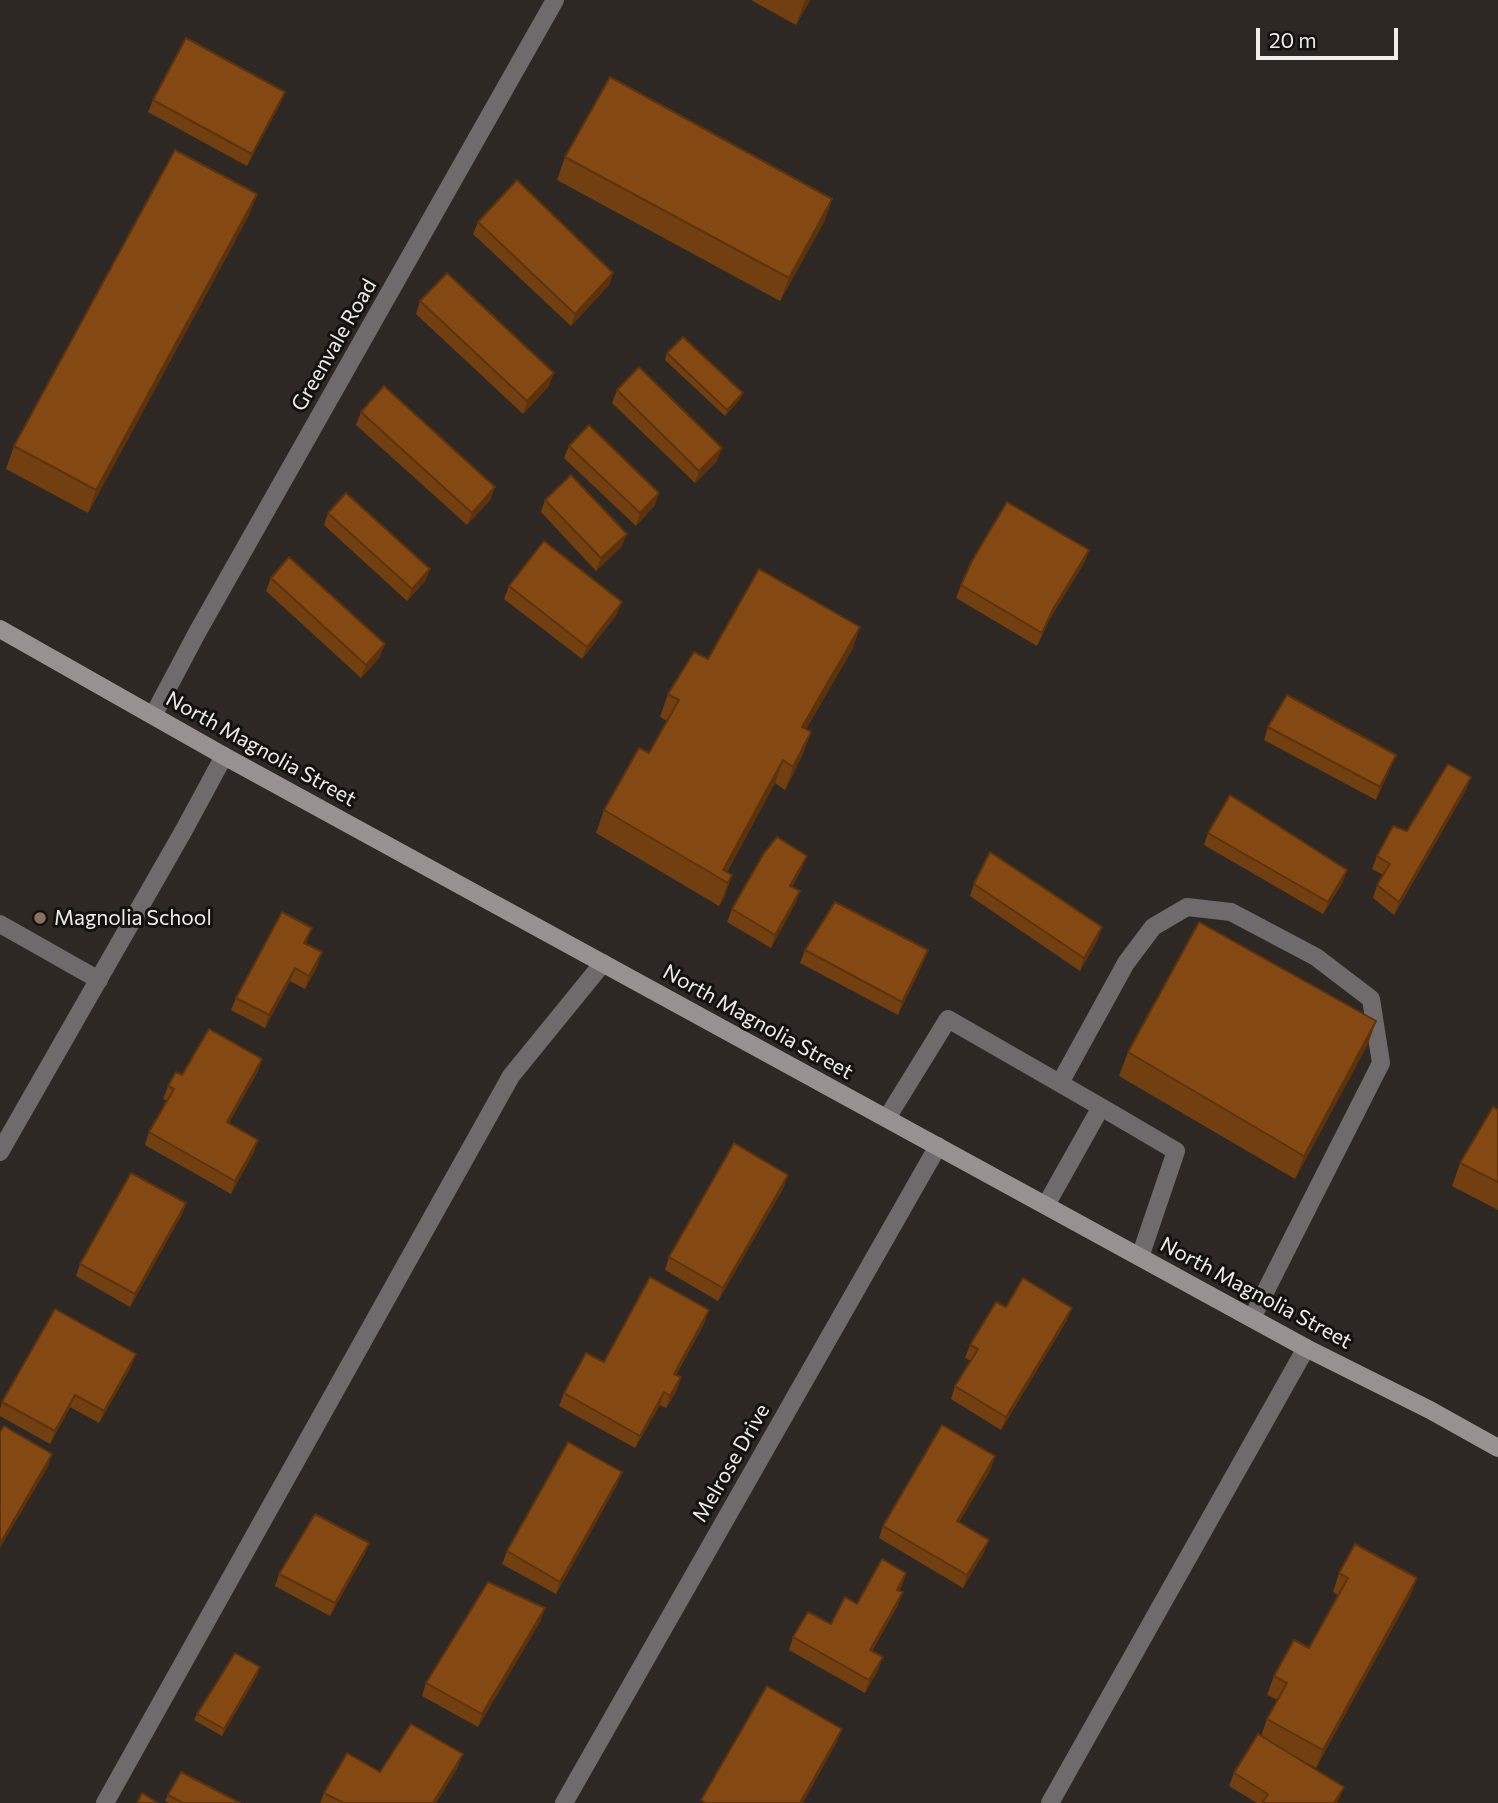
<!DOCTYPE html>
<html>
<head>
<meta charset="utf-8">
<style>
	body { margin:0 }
	#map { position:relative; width:1498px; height:1803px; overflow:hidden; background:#2d2824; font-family:Commissioner,sans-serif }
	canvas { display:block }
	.scale { position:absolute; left:1256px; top:28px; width:142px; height:32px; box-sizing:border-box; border:4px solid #f0edea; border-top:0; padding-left:9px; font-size:21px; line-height:24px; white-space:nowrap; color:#f0edea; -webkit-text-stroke:5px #14120f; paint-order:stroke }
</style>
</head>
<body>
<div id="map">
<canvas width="1498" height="1803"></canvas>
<div class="scale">20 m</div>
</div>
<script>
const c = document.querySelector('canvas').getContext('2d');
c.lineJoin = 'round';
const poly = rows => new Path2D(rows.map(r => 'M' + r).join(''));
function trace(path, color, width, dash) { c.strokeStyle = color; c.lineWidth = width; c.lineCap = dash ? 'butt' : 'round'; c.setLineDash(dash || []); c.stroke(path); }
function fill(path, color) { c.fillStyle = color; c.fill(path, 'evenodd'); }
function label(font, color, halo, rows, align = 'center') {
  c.font = font + ' Commissioner,sans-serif'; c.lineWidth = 6; c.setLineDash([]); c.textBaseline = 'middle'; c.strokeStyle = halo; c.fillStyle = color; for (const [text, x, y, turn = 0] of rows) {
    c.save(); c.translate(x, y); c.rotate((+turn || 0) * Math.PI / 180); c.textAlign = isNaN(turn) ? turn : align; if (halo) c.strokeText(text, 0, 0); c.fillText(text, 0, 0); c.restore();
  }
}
trace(poly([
	[0,924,99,980],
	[1060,1083,1126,963,1153,927,1187,907,1231,912,1316,957,1371,999,1381,1063,1252,1318],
	[1101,1107,1176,1151,1140,1257],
	[887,1118,948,1019,1101,1107,1046,1205],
	[105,1803,511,1076,603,963],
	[1050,1803,1306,1348]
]), '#6f6b6c', 18);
trace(poly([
	[154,714,198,631,555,0],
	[0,1152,184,830,224,756],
	[564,1803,938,1146]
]), '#6f6b6c', 18);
trace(poly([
	[0,629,224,756,1306,1348,1430,1410,1498,1448]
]), '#979192', 18);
fill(poly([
	[751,0,810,0,796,25],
	[153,100,280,104,247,166,148,112],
	[565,157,832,199,824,222,780,301,557,180],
	[257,194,248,217,88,513,6,469,14,446],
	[478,222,613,273,609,285,571,326,473,234],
	[420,301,549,386,523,414,416,314],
	[667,353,740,399,725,416,665,360],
	[617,390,717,461,695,483,612,403],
	[361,412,495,487,490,500,467,525,356,425],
	[569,446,655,505,636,526,564,458],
	[545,500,622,546,596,571,541,512],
	[328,513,430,569,425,581,407,601,324,525],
	[1089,550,1084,563,1048,622,1037,646,956,598,961,585],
	[271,578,380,657,361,678,266,591],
	[509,586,617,614,582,659,504,599],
	[860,627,852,650,806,729,811,732,802,756,785,790,775,783,727,872,732,875,724,898,719,906,596,833,604,810,649,753,667,721,660,717,668,694,708,659],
	[1268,727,1396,755,1376,800,1264,740],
	[1466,790,1394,915,1373,898,1377,885,1383,875,1372,869,1377,856,1407,831],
	[1208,833,1343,882,1323,914,1204,845],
	[802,868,792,887,800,891,795,904,771,948,727,922,732,909],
	[974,884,1098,939,1080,971,970,896],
	[312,928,306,943,318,965,305,989,290,981,265,1028,231,1010,236,998],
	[805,950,928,950,923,963,898,1015,800,963],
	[1368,1044,1295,1179,1119,1076,1128,1052],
	[262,1059,258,1071,229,1123,254,1152,231,1194,145,1145,149,1132,167,1101,163,1099,168,1086,182,1075],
	[1498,1110,1498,1210,1452,1186,1460,1163],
	[784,1187,718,1301,665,1270,669,1257],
	[186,1203,181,1216,130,1307,76,1276,80,1264],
	[1006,1307,1067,1320,1001,1430,951,1399,955,1386,971,1361,965,1358,970,1345],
	[705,1322,676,1375,681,1377,677,1390,666,1408,660,1405,635,1448,559,1406,564,1393,604,1362],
	[131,1367,99,1423,70,1407,50,1444,0,1416,0,1409,2,1402],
	[991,1469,959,1522,989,1540,984,1552,963,1588,879,1538,883,1526],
	[617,1485,556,1594,502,1564,507,1551],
	[369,1543,364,1555,330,1616,275,1586,279,1574],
	[906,1573,899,1591,898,1605,872,1651,883,1657,878,1670,865,1693,789,1650,793,1637,831,1624,857,1604],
	[1339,1573,1410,1596,1316,1768,1289,1753,1344,1787,1337,1803,1257,1803,1229,1786,1234,1773,1261,1736,1267,1719,1278,1700,1267,1695,1274,1676,1309,1648,1338,1595,1333,1592],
	[541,1620,478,1727,422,1696,426,1683],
	[258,1674,222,1736,194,1720,197,1714],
	[458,1767,436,1803,320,1803,324,1793,380,1772],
	[168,1795,240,1803,169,1803,165,1801]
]), '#723f10');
fill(poly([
	[805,0,810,0,796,25],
	[285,92,280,104,247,166,252,154],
	[257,194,248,217,88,513,96,490],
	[832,199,824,222,780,301,789,278],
	[613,273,609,285,571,326,575,314],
	[554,373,549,386,523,414,527,401],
	[743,393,740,399,725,416,727,410],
	[722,448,717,461,695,483,699,471],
	[495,487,490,500,467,525,472,513],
	[659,493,655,505,636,526,640,513],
	[627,534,622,546,596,571,601,558],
	[1089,550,1084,563,1048,622,1037,646,1053,609],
	[430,569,425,581,407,601,412,589],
	[622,602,617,614,582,659,587,647],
	[860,627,852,650,794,750,802,727],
	[385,644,380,657,361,678,366,665],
	[811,732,802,756,785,790,793,767],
	[1396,755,1391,767,1376,800,1380,787],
	[783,760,775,783,722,880,723,870],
	[1471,777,1466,790,1394,915,1399,902],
	[807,856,802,868,786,898,790,886],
	[1347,870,1343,882,1323,914,1328,902],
	[732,875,724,898,719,906,728,883],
	[800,891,795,904,771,948,775,935],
	[1102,927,1098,939,1080,971,1084,958],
	[928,950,923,963,898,1015,902,1002],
	[322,952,318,965,305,989,309,976],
	[295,968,290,981,265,1028,269,1015],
	[1376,1021,1368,1044,1295,1179,1304,1156],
	[262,1059,258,1071,222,1135,227,1122],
	[258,1140,254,1152,231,1194,235,1181],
	[788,1175,784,1187,718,1301,723,1288],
	[186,1203,181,1216,130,1307,135,1294],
	[1072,1308,1067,1320,1001,1430,1006,1417],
	[709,1310,705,1322,669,1386,674,1374],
	[136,1354,131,1367,99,1423,104,1411],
	[681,1377,677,1390,666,1408,670,1396],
	[664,1392,660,1405,635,1448,640,1436],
	[75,1395,70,1407,50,1444,55,1431],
	[52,1454,48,1467,0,1548,0,1544],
	[995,1456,991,1469,952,1534,957,1521],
	[622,1472,617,1485,556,1594,560,1582],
	[989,1540,984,1552,963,1588,967,1575],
	[369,1543,364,1555,330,1616,335,1603],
	[906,1573,902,1586,892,1602,897,1590],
	[1417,1578,1410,1596,1316,1768,1323,1750],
	[903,1592,898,1605,865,1662,870,1650],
	[545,1608,541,1620,478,1727,482,1714],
	[883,1657,878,1670,865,1693,869,1680],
	[260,1667,258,1674,222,1736,224,1729],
	[842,1729,837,1742,803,1803,800,1803],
	[463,1754,458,1767,436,1803,433,1803],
	[1344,1787,1337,1803,1334,1803]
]), '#5c330d');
const building = poly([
	[186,38,285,92,252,154,153,100,186,38],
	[610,77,832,199,789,278,565,157,610,77],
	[175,150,257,194,96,490,14,446,175,150],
	[517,180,613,273,575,314,478,222,517,180],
	[447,273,554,373,527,401,420,301,447,273],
	[683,337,743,393,727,410,667,353,683,337],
	[639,367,722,448,699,471,617,390,639,367],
	[384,386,495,487,472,513,361,412,384,386],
	[589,425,659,493,640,513,569,446,589,425],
	[571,475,627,534,601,558,545,500,571,475],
	[346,493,430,569,412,589,328,513,346,493],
	[1007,502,1089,550,1053,609,1042,633,961,585,972,561,1007,502],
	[544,541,622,602,587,647,509,586,544,541],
	[289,557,385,644,366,665,271,578,289,557],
	[759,569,860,627,802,727,811,732,793,767,783,760,723,870,732,875,728,883,604,810,639,748,649,753,679,700,668,694,694,652,708,659,759,569],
	[1287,695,1396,755,1380,787,1268,727,1287,695],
	[1448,764,1471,777,1399,902,1377,885,1390,864,1377,856,1393,826,1407,831,1448,764],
	[1230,795,1347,870,1328,902,1208,833,1230,795],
	[777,837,807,856,790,886,800,891,775,935,732,909,764,853,777,837],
	[990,852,1102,927,1084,958,974,884,990,852],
	[835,902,928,950,902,1002,805,950,835,902],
	[282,912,312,928,304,943,322,952,309,976,295,968,269,1015,236,998,282,912],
	[1199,922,1376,1021,1304,1156,1128,1052,1199,922],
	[209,1029,262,1059,227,1122,258,1140,235,1181,149,1132,174,1089,168,1086,176,1072,182,1075,209,1029],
	[1493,1107,1498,1110,1498,1182,1460,1163,1493,1107],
	[734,1143,788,1175,723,1288,669,1257,734,1143],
	[131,1173,186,1203,135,1294,80,1264,131,1173],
	[650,1277,709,1310,674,1374,681,1377,670,1396,664,1392,640,1436,564,1393,586,1353,604,1362,650,1277],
	[1023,1278,1072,1308,1006,1417,955,1386,978,1349,970,1345,996,1302,1006,1307,1023,1278],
	[55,1309,136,1354,104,1411,75,1395,55,1431,2,1402,55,1309],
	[942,1425,995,1456,957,1521,989,1540,967,1575,883,1526,942,1425],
	[4,1426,52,1454,0,1544,0,1432,4,1426],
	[568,1442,622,1472,560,1582,507,1551,568,1442],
	[315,1514,369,1543,335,1603,279,1574,315,1514],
	[1355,1544,1417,1578,1323,1750,1267,1719,1287,1683,1274,1676,1294,1640,1309,1648,1348,1578,1339,1573,1355,1544],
	[882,1559,906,1573,897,1590,903,1592,870,1650,883,1657,869,1680,793,1637,808,1612,831,1624,845,1597,857,1604,882,1559],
	[488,1582,545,1608,482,1714,426,1683,488,1582],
	[235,1653,260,1667,224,1729,197,1714,235,1653],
	[767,1686,842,1729,800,1803,706,1803,701,1800,767,1686],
	[411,1724,463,1754,433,1803,344,1803,324,1793,347,1753,380,1772,411,1724],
	[1258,1734,1344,1787,1334,1803,1262,1803,1268,1794,1234,1773,1258,1734],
	[181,1772,240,1803,183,1803,168,1795,181,1772],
	[142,1793,158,1803,137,1803,142,1793]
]);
fill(building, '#844913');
trace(building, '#5c330d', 2);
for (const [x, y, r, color] of [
	[40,918,7,"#8d6e63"]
]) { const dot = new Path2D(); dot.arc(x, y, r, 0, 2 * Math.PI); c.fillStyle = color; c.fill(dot); trace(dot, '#14120f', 2.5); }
label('21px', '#f0edea', '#14120f', [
	["Greenvale Road",334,345,-60],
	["North Magnolia Street",261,749,29],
	["North Magnolia Street",758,1022,29],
	["North Magnolia Street",1256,1293,28],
	["Melrose Drive",731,1463,-60]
]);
label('21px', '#f0edea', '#14120f', [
	["Magnolia School",54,918]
], 'left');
</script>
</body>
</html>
